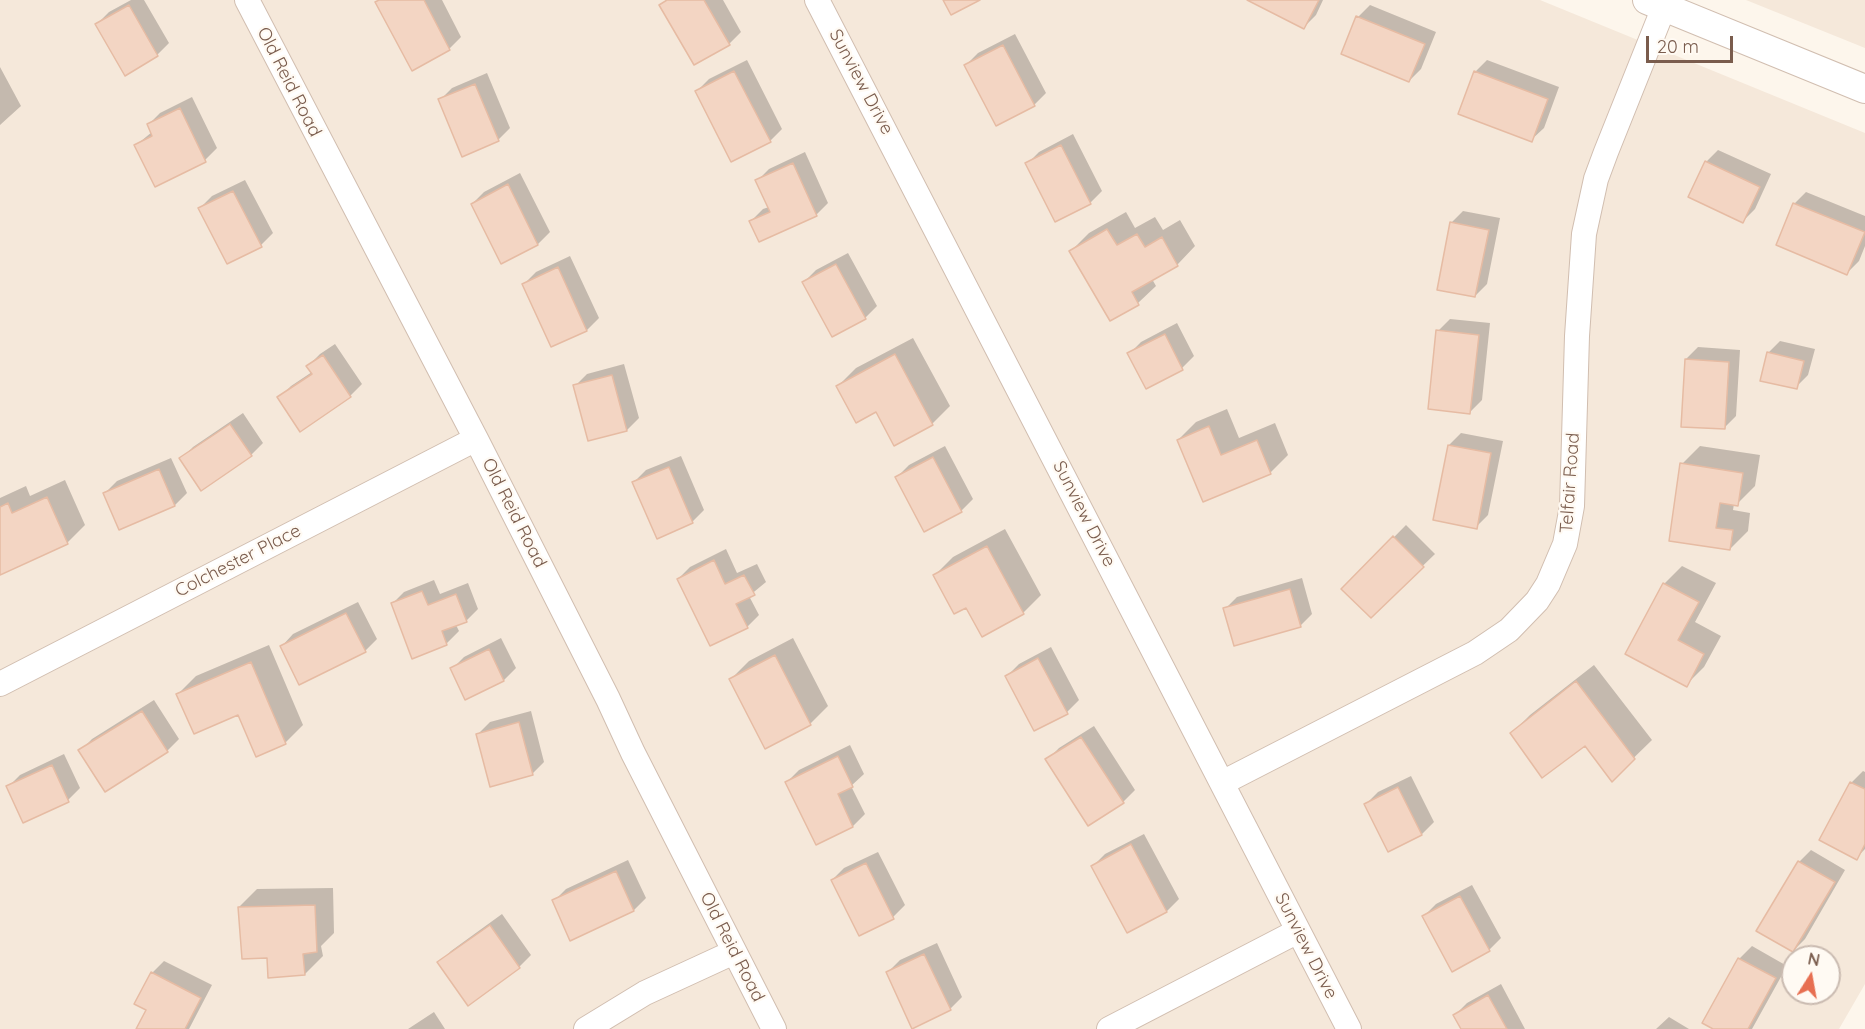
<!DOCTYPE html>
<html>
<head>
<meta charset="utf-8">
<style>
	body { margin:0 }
	#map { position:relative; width:1865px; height:1029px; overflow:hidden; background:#fdf6ec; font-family:Quicksand,sans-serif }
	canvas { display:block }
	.north { position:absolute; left:1781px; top:945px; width:60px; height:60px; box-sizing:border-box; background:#fffaf3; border:2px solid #cabbb1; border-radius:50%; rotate:11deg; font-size:16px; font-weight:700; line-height:24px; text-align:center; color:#7a5c4d }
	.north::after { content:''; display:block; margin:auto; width:21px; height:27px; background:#e76f51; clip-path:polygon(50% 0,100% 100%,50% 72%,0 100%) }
	.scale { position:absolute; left:1646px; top:36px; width:87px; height:27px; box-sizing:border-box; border:3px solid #7a5c4d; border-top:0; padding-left:8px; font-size:18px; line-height:21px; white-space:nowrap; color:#7a5c4d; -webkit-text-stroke:4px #fffaf3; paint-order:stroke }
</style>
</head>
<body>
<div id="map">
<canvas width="1865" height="1029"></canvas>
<div class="north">N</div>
<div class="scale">20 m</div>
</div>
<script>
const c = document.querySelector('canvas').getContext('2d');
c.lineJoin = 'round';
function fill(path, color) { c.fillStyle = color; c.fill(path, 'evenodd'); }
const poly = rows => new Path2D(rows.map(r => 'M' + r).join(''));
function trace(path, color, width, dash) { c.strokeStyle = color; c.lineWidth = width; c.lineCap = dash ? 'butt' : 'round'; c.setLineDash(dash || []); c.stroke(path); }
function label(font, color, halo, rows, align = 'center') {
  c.font = font + ' Quicksand,sans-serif'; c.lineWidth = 4.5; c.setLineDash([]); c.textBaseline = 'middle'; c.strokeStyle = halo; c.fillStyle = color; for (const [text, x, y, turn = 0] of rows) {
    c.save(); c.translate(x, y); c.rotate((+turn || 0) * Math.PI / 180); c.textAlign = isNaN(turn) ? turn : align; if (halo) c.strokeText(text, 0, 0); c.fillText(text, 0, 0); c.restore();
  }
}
fill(poly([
	[0,0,1540,0,1865,133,1865,984,1839,1029,0,1029],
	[1793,957,1829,957,1829,993,1793,993],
	[1746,0,1865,0,1865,48]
]), '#f5e8da');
fill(poly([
	[131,0,144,0,169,43,157,55,126,73,97,24,109,12],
	[379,0,442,0,461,37,449,49],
	[666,0,723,0,741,32,729,44,661,5],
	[1251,0,1323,0,1316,15,1304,27],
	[1370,5,1436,32,1421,69,1409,81,1358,17],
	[1015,34,1046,93,1034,105,966,65,978,53],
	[747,60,782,129,770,141,697,91,709,79],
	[1487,60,1559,87,1544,128,1531,140,1475,72],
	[0,67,21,106,0,125],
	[487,73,510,128,498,140,440,100,452,88],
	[192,97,217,148,205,160,155,185,135,146,152,132,148,125,160,113],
	[1073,134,1102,191,1090,203,1027,164,1039,152],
	[1718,150,1771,174,1755,209,1743,221,1706,162],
	[805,152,828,203,816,215,751,221,763,209,769,207,757,181,769,169],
	[520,173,550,232,538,244,501,262,472,204,484,192],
	[245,180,273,233,261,245,200,208,212,196],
	[1806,192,1865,216,1865,246,1859,261,1847,273,1794,204],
	[1463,211,1500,218,1487,284,1475,296,1451,223],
	[1126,212,1135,228,1155,217,1163,230,1180,220,1195,246,1178,264,1152,279,1156,286,1138,303,1110,319,1071,251,1089,233],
	[848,253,877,306,865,318,833,335,804,282,816,270],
	[570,256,599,318,587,330,524,284,536,272],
	[1450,319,1490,323,1482,400,1470,412,1438,331],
	[1177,323,1194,356,1182,368,1129,354,1141,342],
	[913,338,950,406,932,424,877,410,838,386,856,368],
	[1780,341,1815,349,1808,375,1796,387,1768,353],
	[335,344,362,384,350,396,300,430,279,398,291,386,312,372,308,366,320,354],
	[1698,347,1740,350,1736,416,1724,428,1686,359],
	[624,364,639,418,627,430,575,386,587,374],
	[1227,409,1239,438,1275,423,1288,455,1270,473,1178,440,1196,422],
	[243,413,263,443,251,455,181,459,193,447],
	[1461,433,1503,441,1488,515,1476,527,1449,445],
	[945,446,973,499,961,511,897,477,909,465],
	[1700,446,1760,455,1755,486,1737,504,1734,504,1733,510,1750,513,1748,531,1730,549,1671,539,1682,464],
	[681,456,704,510,692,522,634,482,646,470],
	[171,458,187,493,175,505,120,528,105,493,117,481],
	[65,480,85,525,67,543,0,573,0,498,26,486,30,496],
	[1406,525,1435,554,1371,616,1343,589],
	[1005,529,1041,595,1023,613,967,606,935,575,953,557],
	[726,549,737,573,757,564,766,582,749,596,759,615,747,627,678,579,690,567],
	[1682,566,1716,583,1695,622,1721,636,1704,667,1686,685,1664,584],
	[1302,578,1312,614,1300,626,1225,609,1237,597],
	[434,580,440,594,468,583,478,609,466,621,456,625,459,631,447,643,413,657,392,604,404,592],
	[358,602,377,639,365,651,282,646,293,634],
	[501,638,516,668,504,680,452,669,464,657],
	[793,638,828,706,810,724,766,747,731,679,749,661],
	[269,645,303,725,285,743,238,713,178,694,196,676],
	[1051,647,1079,700,1067,712,1007,676,1019,664],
	[1594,665,1652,740,1612,779,1586,744,1512,733,1530,715],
	[154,700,179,739,167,751,80,751,92,739],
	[531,711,544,762,532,774,478,734,490,722],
	[1094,726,1135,790,1123,802,1047,760,1059,748],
	[850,745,864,774,851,786,865,814,853,826,817,843,787,782,799,770],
	[64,754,80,788,68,800,8,787,20,775],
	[1863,771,1865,772,1865,849,1856,858,1851,783],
	[1411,776,1434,822,1422,834,1389,850,1366,804,1378,792],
	[1144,834,1179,899,1167,911,1128,931,1093,866,1105,854],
	[1811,850,1845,870,1805,939,1793,951,1799,862],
	[878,852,905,905,893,917,832,880,844,868],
	[628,860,646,898,634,910,554,901,566,889],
	[1472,885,1501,938,1489,950,1424,916,1436,904],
	[333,888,334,933,321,946,323,956,305,974,268,957,239,907,257,889],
	[502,914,531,955,519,967,468,1004,439,963,451,951],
	[937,943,962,997,950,1009,888,972,900,960],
	[1752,946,1787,966,1752,1029,1716,1029,1704,1023,1740,958],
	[164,961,212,985,189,1029,137,1029,148,1009,152,973],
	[1501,984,1525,1029,1463,1029,1455,1015,1467,1003],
	[434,1012,445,1029,408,1029],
	[1669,1017,1689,1029,1656,1029]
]), '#0003');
const building = poly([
	[379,0,424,0,450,50,412,71,375,2,379,0],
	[667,0,704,0,730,45,694,65,659,5,667,0],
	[943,0,980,0,951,15,943,0],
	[1247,0,1319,0,1304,29,1247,0],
	[129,5,158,56,125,76,95,24,129,5],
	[1356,16,1425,44,1409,82,1341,54,1356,16],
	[1003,45,1035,106,996,126,964,65,1003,45],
	[734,71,771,142,731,162,695,91,734,71],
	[1474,71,1548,99,1532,142,1458,114,1474,71],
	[475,84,499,141,462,157,438,99,475,84],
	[180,108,206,162,155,187,134,145,152,136,147,124,180,108],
	[1061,145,1091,204,1055,222,1025,163,1061,145],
	[1705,161,1760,187,1743,223,1688,197,1705,161],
	[793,163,817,216,759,242,749,221,770,212,755,180,793,163],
	[508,184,538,245,501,264,471,204,508,184],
	[233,191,262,247,227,264,198,208,233,191],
	[1793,203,1865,232,1847,275,1776,245,1793,203],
	[1450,222,1489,230,1475,297,1437,290,1450,222],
	[1107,229,1117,245,1137,234,1145,247,1162,237,1178,266,1132,292,1139,305,1110,321,1069,251,1107,229],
	[836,264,866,319,832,337,802,282,836,264],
	[558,267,587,331,551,347,522,284,558,267],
	[1436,330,1479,335,1470,414,1428,409,1436,330],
	[1165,334,1183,370,1146,389,1127,353,1165,334],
	[1767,352,1804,361,1797,389,1760,381,1767,352],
	[895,354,933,425,894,446,876,412,856,423,836,386,895,354],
	[323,355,351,397,300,432,277,397,312,374,306,366,323,355],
	[1685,359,1729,362,1725,429,1681,427,1685,359],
	[612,375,627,431,588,441,573,385,612,375],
	[230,424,252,456,201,491,179,458,230,424],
	[1209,426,1221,455,1257,440,1271,474,1203,502,1177,440,1209,426],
	[1448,445,1491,453,1477,529,1433,520,1448,445],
	[933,457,962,512,924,532,895,477,933,457],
	[1680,463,1743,473,1738,506,1720,503,1716,528,1733,530,1730,550,1669,541,1680,463],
	[669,467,693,523,657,539,632,482,669,467],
	[159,469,175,506,119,530,103,493,159,469],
	[47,497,68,544,0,575,0,507,8,503,12,513,47,497],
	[1393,536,1424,567,1371,618,1341,589,1393,536],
	[987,546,1024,614,982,637,966,608,954,614,933,575,987,546],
	[714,560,725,584,744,575,755,595,736,604,748,628,710,646,677,579,714,560],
	[1663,583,1699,602,1678,640,1704,654,1687,687,1625,654,1663,583],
	[1290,589,1301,627,1234,646,1223,608,1290,589],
	[422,591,428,605,456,594,467,622,442,631,447,645,412,659,391,603,422,591],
	[346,613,366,652,299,685,280,646,346,613],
	[489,649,504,681,465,700,450,668,489,649],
	[775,655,811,725,765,749,729,679,775,655],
	[1038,658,1068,714,1034,731,1005,676,1038,658],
	[251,662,286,744,256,757,238,715,194,734,176,694,251,662],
	[1576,681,1635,759,1612,782,1585,746,1542,778,1510,733,1576,681],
	[142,711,168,752,105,792,78,750,142,711],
	[519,722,533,775,490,787,476,734,519,722],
	[1081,737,1124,803,1088,826,1045,759,1081,737],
	[838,756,853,787,838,794,853,827,816,845,785,782,838,756],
	[52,765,69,802,23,823,6,786,52,765],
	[1850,782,1865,789,1865,844,1857,860,1819,840,1850,782],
	[1398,787,1422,835,1388,852,1364,804,1398,787],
	[1131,844,1167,912,1127,933,1091,866,1131,844],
	[1798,861,1835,882,1793,952,1756,931,1798,861],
	[866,863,894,919,859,936,831,880,866,863],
	[616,871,634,911,570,941,552,900,616,871],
	[1460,896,1490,951,1452,972,1422,916,1460,896],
	[315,905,317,952,303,954,305,975,268,978,267,958,242,959,238,907,315,905],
	[490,925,520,968,468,1006,437,962,490,925],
	[924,954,951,1010,912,1029,886,972,924,954],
	[1738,958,1776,978,1748,1029,1713,1029,1702,1023,1738,958],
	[151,972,201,998,185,1029,136,1029,146,1010,134,1004,151,972],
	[1488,995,1507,1029,1461,1029,1453,1015,1488,995]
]);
fill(building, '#f3d5c3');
trace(building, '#e6bba3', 1.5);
const minor = poly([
	[247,0,476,439,608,699,633,753,774,1029],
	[817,0,1349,1029],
	[0,684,476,439],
	[1222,783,1475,653,1509,630,1537,601,1548,584,1565,544,1572,506,1577,336,1584,234,1596,179,1606,152,1664,7],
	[586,1029,645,993,734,952],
	[1109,1029,1298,931]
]);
const tertiary = poly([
	[1647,0,1865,89]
]);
trace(minor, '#d1beb0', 26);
trace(tertiary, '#d1beb0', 30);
trace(minor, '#fff', 24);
trace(tertiary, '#fff', 28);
label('18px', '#7a5c4d', '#fffaf3', [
	["Old Reid Road",289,82,63],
	["Sunview Drive",861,82,62],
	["Telfair Road",1570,483,-86],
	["Old Reid Road",514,513,63],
	["Sunview Drive",1084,514,63],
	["Colchester Place",238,561,-27],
	["Sunview Drive",1306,946,63],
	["Old Reid Road",732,947,63]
]);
</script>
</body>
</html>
